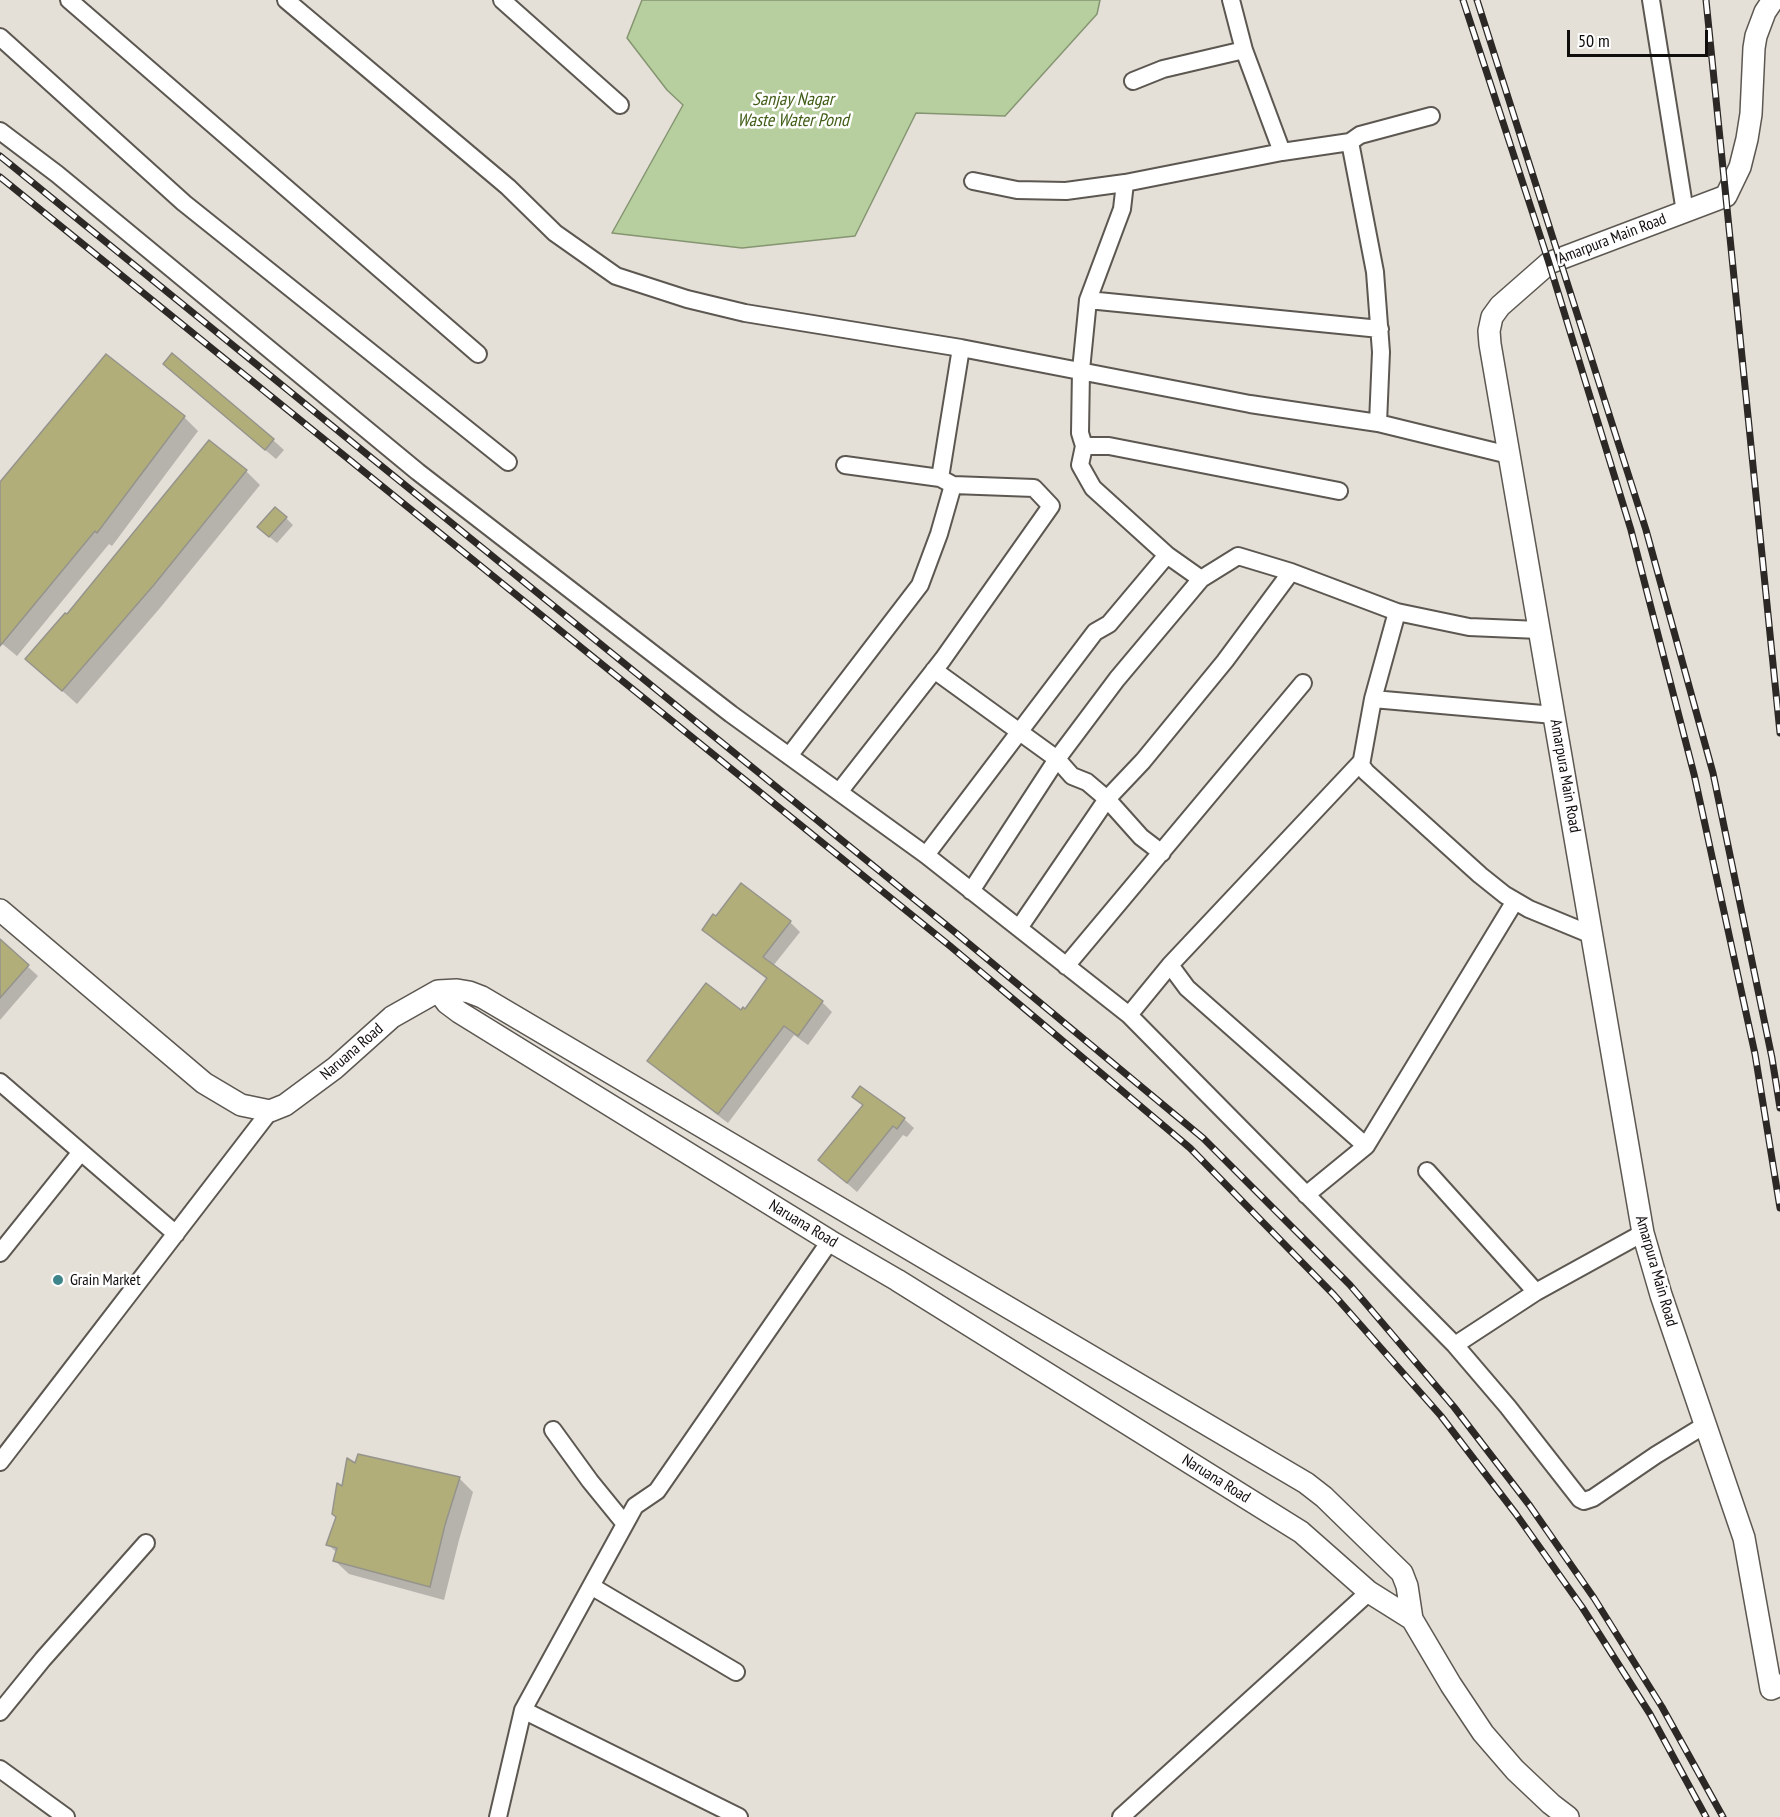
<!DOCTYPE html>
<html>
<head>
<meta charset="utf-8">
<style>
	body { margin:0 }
	#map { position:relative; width:1780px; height:1817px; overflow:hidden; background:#e4dfd7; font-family:"PT Sans Narrow",sans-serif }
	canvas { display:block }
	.scale { position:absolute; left:1567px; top:30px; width:141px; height:27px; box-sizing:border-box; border:3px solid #100e0c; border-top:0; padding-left:8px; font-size:18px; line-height:21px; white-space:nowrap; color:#100e0c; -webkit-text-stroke:4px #fff; paint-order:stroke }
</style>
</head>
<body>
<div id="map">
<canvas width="1780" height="1817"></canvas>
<div class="scale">50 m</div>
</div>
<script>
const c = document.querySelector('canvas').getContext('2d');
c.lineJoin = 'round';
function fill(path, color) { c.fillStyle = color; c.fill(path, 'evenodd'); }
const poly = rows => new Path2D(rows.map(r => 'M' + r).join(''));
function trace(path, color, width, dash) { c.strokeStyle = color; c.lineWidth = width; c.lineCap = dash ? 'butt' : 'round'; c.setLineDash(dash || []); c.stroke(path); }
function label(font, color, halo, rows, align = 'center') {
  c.font = font + ' "PT Sans Narrow",sans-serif'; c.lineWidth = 5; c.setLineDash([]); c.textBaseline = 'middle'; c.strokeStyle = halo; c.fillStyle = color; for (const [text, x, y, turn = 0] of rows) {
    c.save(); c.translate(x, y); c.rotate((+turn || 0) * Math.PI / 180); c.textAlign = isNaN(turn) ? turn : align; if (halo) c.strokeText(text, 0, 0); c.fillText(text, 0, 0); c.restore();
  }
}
const water = poly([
	[642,0,1100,0,1097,14,1005,116,916,113,855,236,742,248,612,233,683,105,667,90,627,38,642,0]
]);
fill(water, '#b7cf9e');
trace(water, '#859572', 1.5);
fill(poly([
	[172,355,273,440,284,450,276,459,175,374],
	[184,417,198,431,112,546,109,544,17,656,0,642,0,485],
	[246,471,260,485,160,608,77,704,27,659],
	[286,518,293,525,277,543,266,534],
	[790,922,800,932,773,966,822,1002,832,1012,808,1045,794,1035,728,1123,659,1071,649,1061,745,1011,768,980,714,940,704,930],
	[4,945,38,976,0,1020,0,949],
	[861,1088,904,1119,914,1128,907,1137,903,1135,857,1192,820,1160,864,1106,854,1097],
	[356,1466,459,1478,473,1492,459,1540,444,1600,349,1574,334,1560,337,1553,328,1544,338,1517,343,1488]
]), '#0003');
const building = poly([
	[172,353,274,439,265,450,163,364,172,353],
	[106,354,185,416,97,533,95,531,0,646,0,482,106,354],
	[209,440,247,470,153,586,62,691,25,659,65,613,67,614,209,440],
	[275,507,287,517,269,537,257,527,275,507],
	[741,883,791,921,763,957,823,1001,798,1036,784,1026,718,1114,647,1061,706,983,741,1010,743,1007,745,1009,767,978,702,930,713,914,716,916,741,883],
	[0,939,29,965,0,998,0,939],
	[860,1086,905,1118,897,1129,893,1126,847,1183,818,1160,863,1105,852,1097,860,1086],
	[358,1454,460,1477,445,1525,430,1587,333,1561,337,1548,326,1545,336,1517,332,1514,337,1483,342,1486,347,1458,355,1463,358,1454]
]);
fill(building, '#b2ae79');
trace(building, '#95948c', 1.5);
const minor = poly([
	[69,0,478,354],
	[286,0,508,187,555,233,616,276,687,299,745,313,961,348,1250,404,1378,423,1509,455],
	[502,0,620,105],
	[1231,0,1244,50,1282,152],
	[1651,0,1685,212],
	[0,37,184,203,508,462],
	[1133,81,1163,69,1244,50],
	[0,131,57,174,418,472,731,714,926,855,1129,1015,1455,1345,1508,1407,1580,1499,1584,1501,1593,1498,1656,1455,1705,1425],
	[1350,142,1375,272,1381,352,1378,423],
	[973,181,1017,190,1066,191,1125,183,1282,152,1350,142,1360,135,1431,116],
	[1125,183,1122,209,1088,300,1081,370,1080,433,1084,446,1080,465,1093,488,1167,555,1201,579,1238,556,1291,572,1397,612,1469,627,1539,630],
	[1088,300,1380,329],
	[1084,446,1109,446,1339,491],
	[845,465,940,478],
	[1397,612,1373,699,1361,765,1366,772,1480,875,1505,895,1529,909,1592,935],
	[934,670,1057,759,1072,776,1087,782,1107,799,1141,837,1162,853],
	[1373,699,1554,715],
	[789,756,920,585,939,534,953,485],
	[839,792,943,659,1051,506,1034,488,953,485,940,478,961,348],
	[926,855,1095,632,1109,624,1167,555],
	[971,891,1057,759,1117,679,1201,579],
	[1019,928,1107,799,1143,761,1225,661,1291,572],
	[1170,965,1187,988,1366,1146,1515,901],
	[1066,966,1303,683],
	[1129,1015,1170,965,1361,762],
	[0,1082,176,1234],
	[1427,1171,1536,1292],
	[1306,1195,1366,1146],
	[0,1253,81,1152],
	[1455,1345,1536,1292,1643,1233],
	[553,1430,590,1481,625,1524],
	[0,1462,270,1111],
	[591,1586,736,1672],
	[523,1710,739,1817],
	[0,1712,43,1659,146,1543],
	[0,1769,66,1817],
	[498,1817,523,1710,635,1506,657,1491,830,1241],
	[1121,1817,1369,1592]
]);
const tertiary = poly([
	[1773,0,1765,12,1756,36,1754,48,1751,114,1747,139,1740,167,1726,196,1549,263,1500,306,1492,317,1489,331,1490,344,1643,1233,1661,1295,1744,1538,1771,1689,1780,1685],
	[0,910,204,1083,241,1105,270,1111,285,1105,335,1068,392,1017,438,991,457,990,469,992,482,997,1306,1483,1324,1497,1402,1573,1407,1586,1412,1619],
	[438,991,447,1003,459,1012,830,1241,897,1280,1301,1532,1369,1592,1412,1619,1451,1685,1483,1733,1515,1770,1551,1804,1568,1817]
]);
trace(minor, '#5c5851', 20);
trace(tertiary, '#5c5851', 24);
trace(minor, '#fff', 16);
trace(tertiary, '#fff', 21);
const rail = poly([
	[1463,0,1549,263,1631,530,1694,774,1755,1054,1780,1208],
	[1477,0,1646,530,1713,773,1772,1058,1780,1108],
	[1706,0,1780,733],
	[0,156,956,933,1203,1138,1350,1285,1454,1407,1530,1506,1594,1598,1662,1707,1723,1817],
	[0,177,950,946,1190,1148,1334,1295,1441,1416,1516,1514,1582,1607,1650,1714,1706,1817]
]);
trace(rail, '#2b2826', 7);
trace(rail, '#fff', 4.5, [14]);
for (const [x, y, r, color] of [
	[58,1280,6,"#3d858b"]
]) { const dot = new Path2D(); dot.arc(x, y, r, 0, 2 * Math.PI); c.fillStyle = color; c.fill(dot); trace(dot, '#fff', 2); }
label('16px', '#100e0c', '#fff', [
	["Amarpura Main Road",1612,239,-21],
	["Amarpura Main Road",1565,776,80],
	["Naruana Road",352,1052,-41],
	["Naruana Road",803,1224,31],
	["Amarpura Main Road",1656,1271,74],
	["Naruana Road",1216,1479,32]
]);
label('16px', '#100e0c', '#fff', [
	["Grain Market",70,1280]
], 'left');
label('italic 18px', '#425e18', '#fff', [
	["Sanjay Nagar",793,100],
	["Waste Water Pond",793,121]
]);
</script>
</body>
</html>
